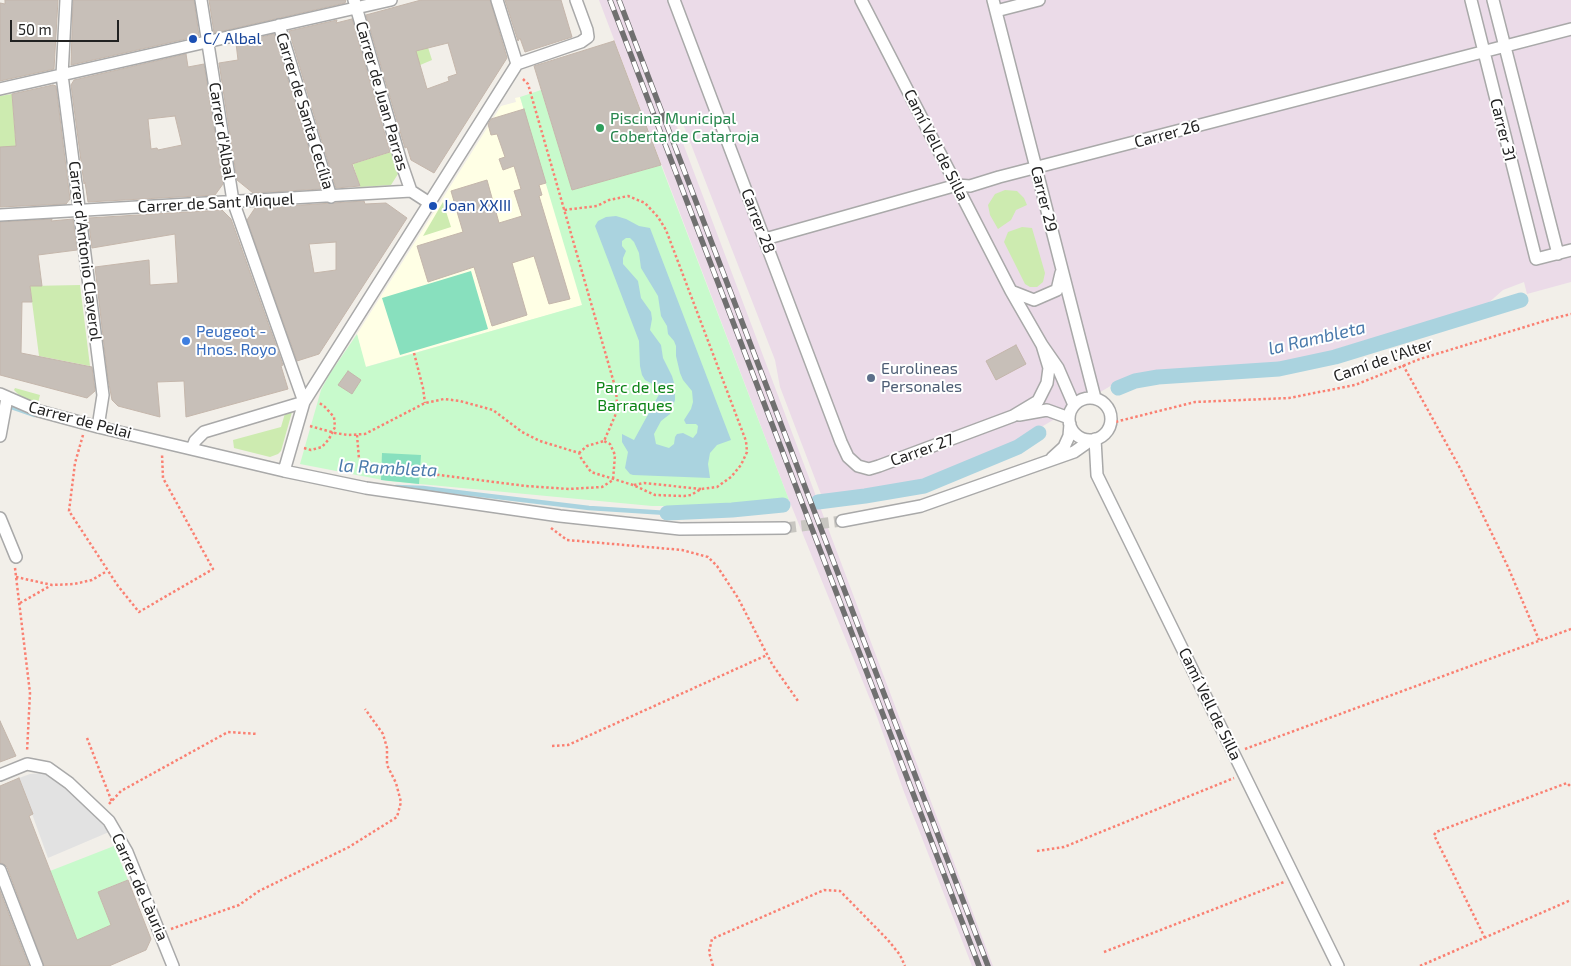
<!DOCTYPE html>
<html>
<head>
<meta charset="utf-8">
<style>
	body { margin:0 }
	#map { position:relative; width:1571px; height:966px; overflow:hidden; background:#f2efe9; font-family:"Exo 2",sans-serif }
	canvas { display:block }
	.scale { position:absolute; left:10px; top:20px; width:109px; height:22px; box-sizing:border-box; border:2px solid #222; border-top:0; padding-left:6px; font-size:15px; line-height:18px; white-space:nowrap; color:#222; -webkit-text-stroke:4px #fff; paint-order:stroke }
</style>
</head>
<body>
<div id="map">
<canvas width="1571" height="966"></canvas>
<div class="scale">50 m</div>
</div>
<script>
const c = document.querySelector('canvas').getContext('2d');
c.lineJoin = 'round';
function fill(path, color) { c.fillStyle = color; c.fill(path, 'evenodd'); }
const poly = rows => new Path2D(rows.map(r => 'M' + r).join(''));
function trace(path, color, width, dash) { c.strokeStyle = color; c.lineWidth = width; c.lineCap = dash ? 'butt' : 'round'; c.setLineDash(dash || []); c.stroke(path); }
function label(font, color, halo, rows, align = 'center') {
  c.font = font + ' "Exo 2",sans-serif'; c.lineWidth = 4; c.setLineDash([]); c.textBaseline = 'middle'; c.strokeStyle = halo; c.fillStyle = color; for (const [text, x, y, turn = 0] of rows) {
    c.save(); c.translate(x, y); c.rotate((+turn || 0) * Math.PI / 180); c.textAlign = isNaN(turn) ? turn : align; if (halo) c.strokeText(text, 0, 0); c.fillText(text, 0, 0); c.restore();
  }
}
fill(poly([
	[599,0,1571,0,1571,282,1527,294,1524,282,1503,290,1486,305,1306,358,1275,363,1151,372,1124,378,1016,442,936,475,915,481,878,487,864,493,822,497,780,387,775,360,678,111,672,114,993,966,972,966,904,792,876,714,789,500]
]), '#ebdbe8');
fill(poly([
	[520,97,583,305,365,367,357,334,501,106,516,102,515,98]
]), '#ffffe5');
fill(poly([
	[426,41,432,60,387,79],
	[12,94,20,205,0,190,0,96],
	[391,152,398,174,391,185,360,187,353,164],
	[1005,190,1017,191,1024,198,1027,205,1016,210,1011,220,998,229,990,215,988,205,995,194],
	[443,202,451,227,423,236],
	[1022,227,1032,228,1045,273,1043,282,1037,287,1030,287,1025,284,1004,242,1008,232],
	[80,285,90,366,39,356,30,286],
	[15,388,40,395,38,403,21,397,14,390],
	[286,410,292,412,281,451,278,454,270,457,234,448,233,440,281,427]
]), '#cdebb0');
fill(poly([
	[541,90,572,190,661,165,789,500,707,506,652,506,388,481,300,464,321,390,329,375,357,334,366,367,582,305,520,97],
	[114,846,128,880,98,892,111,925,77,940,50,871]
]), '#c8facc');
fill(poly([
	[471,271,488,329,400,355,382,298],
	[382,453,421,455,419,484,381,480]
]), '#88e0be');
fill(poly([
	[42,773,55,778,89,809,109,832,48,858,19,778,30,774]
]), '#e2e2e2');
fill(poly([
	[616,216,626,219,639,226,650,228,731,440,717,445,710,453,708,464,710,478,633,475,630,474,625,468,628,452,622,442,622,434,634,440,662,389,645,380,642,375,640,366,639,341,595,226,598,221,606,217],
	[626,238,630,238,634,242,639,253,641,268,658,296,661,316,667,326,668,334,674,341,676,346,676,356,680,373,683,380,692,391,693,402,691,409,684,420,686,424,696,424,698,426,697,433,693,438,683,433,677,434,675,437,674,444,669,448,656,444,654,434,661,421,670,414,675,400,675,386,672,376,663,358,661,345,650,330,652,319,651,312,641,298,638,281,623,264,623,258,626,251,622,246,622,241]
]), '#aad3df');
trace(poly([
	[0,403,34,415],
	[396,487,423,488,589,508,667,513]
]), '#aad3df', 4.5);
trace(poly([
	[1118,388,1135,381,1158,377,1279,369,1335,357,1521,300],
	[818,502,865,496,924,486,1018,447,1039,433],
	[667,513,732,510,783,505]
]), '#aad3df', 15);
const building = poly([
	[5,0,58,0,54,69,0,81,0,3,5,4,5,0],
	[73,0,194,0,199,36,71,65,73,0],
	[209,0,346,0,345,3,214,33,209,0],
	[421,0,490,0,507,58,434,173,411,160,407,147,405,148,366,15,421,0],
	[448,43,457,74,448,77,449,81,427,89,416,51,448,43],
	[505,0,561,0,572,37,525,52,520,38,518,41,505,0],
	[352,19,390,152,352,164,360,186,336,188,289,31,337,20,336,23,352,19],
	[274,34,321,189,253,193,237,180,219,63,238,60,236,43,274,34],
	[614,41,661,165,572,190,534,66,614,41],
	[186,54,188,67,204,64,223,184,215,195,88,202,85,182,84,184,71,85,74,80,186,54],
	[175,116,182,145,158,150,157,148,151,149,148,119,175,116],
	[53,85,56,86,70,199,66,204,0,207,0,147,16,146,12,94,53,85],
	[524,109,546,183,539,185,542,195,539,196,570,299,549,304,534,256,512,263,527,315,492,326,474,267,428,282,417,246,463,232,451,191,487,180,499,223,522,216,514,191,521,189,514,166,503,170,499,159,505,157,497,134,491,135,488,124,491,119,524,109],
	[364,201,365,204,386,203,407,218,319,354,297,361,247,220,255,208,364,201],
	[336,242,336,270,314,273,309,244,336,242],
	[222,210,231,219,283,365,281,366,288,389,186,417,184,381,157,382,160,417,118,406,112,400,108,379,95,267,149,260,150,285,178,283,175,234,92,248,88,218,222,210],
	[52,219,51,221,73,219,77,250,38,255,42,286,30,286,32,302,22,302,21,353,92,367,95,391,87,398,0,375,0,222,52,219],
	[1016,345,1026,364,996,380,986,361,1016,345],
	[348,371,361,380,352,394,338,385,348,371],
	[0,721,16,756,0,762,0,721],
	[19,778,33,814,29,816,77,940,111,925,98,892,128,880,151,939,146,950,109,966,44,966,7,867,4,864,0,863,0,786,19,778],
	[0,891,29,966,0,966,0,891]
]);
fill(building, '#c7bfb8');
trace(building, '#c4b6ab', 1);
trace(poly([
	[785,528,842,521]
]), '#c8c6c1', 11, [11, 5.5]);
const minor = poly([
	[66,0,62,75,103,395,98,427],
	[354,0,401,162,411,191],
	[497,0,517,64],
	[674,0,841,442,848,457,858,466,869,469,879,466,1013,416,1038,401,1047,383,1049,368,1042,345],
	[861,0,1011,291,1042,345,1058,368,1074,405],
	[993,0,1095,398],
	[1471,0,1536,259,1571,250],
	[1493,0,1558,254],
	[996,11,1039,0],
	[279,25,331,197],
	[0,89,391,0],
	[0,215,411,191,428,202],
	[765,239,957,185,970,186,999,177,1571,29],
	[1011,291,1034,300,1057,290,1061,273],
	[0,394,39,411,98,427,284,471,366,488,560,516,680,529,785,528],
	'1069 419a21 21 0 1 1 42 0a21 21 0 1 1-42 0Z',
	[1019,415,1047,410,1069,418],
	[0,436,7,398],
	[1095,439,1097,475,1338,966],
	[192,449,195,441,204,432,304,402,233,201,201,0],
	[1052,458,1064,447,1069,436,1070,424],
	[284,471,304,402,517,64,581,42,588,37,587,30,576,0],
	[0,518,16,557],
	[842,521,921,506,1074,452,1091,440],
	[0,775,27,764,48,768,69,783,109,821,127,852,173,966],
	[0,870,37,966]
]);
trace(minor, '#a9a9a9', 14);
trace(poly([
	[523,79,528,84,616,390,617,404,615,416,604,441,587,446,579,453],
	[414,353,423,388,425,403],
	[1403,365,1461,470,1508,567,1539,640],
	[1111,423,1195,402,1289,398,1355,385,1420,359,1551,319,1571,314],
	[310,426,335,433,348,435,365,434,425,403,444,399,460,401,493,410,522,432,540,441,579,453,581,458,591,472,633,485,655,495,684,496,691,495,701,489,717,487,731,477,741,465,747,452,746,441,666,230,658,217,645,203,628,196,609,200,597,206,564,210],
	[83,435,75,463,69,511,118,586,139,612,213,569,163,478,162,454],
	[357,435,359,459,368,466,526,486,569,489,602,487,613,480,615,455,610,444,604,441],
	[304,448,311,450,322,447,329,439,335,427,334,417,325,407,318,402],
	[634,485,644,483,701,489],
	[551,528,567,540,682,550,708,557,717,566,738,598,772,664,798,701],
	[15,568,30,693,27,752],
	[16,577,52,585,74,584,92,580,107,571],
	[20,603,50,586],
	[87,738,112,802],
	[552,746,568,745,767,655],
	[1245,749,1571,629],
	[109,804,121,791,228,732,258,734],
	[1037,851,1064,847,1234,778],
	[171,929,239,905,259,891,349,847,397,817,401,802,396,783,387,765,387,748,383,734,365,709],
	[1485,938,1434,835,1436,832,1567,783,1571,787],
	[1104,952,1284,882],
	[713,966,709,952,712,939,824,890,840,891,888,940,900,955,905,966],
	[1420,966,1571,900]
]), '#fa8072', 2.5, [2.5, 2.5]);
trace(minor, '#fff', 11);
const rail = poly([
	[610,0,979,966],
	[619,0,988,966]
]);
trace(rail, '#707070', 5.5);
trace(rail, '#fff', 4, [11]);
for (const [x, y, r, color] of [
	[193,39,5,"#1a4fb4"],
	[600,128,5,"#2e9e5b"],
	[433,206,5,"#1a4fb4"],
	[186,341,5,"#3f7fe0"],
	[871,378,5,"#5c6f8a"]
]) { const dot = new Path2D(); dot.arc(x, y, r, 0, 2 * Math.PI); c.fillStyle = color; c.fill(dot); trace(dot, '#fff', 2); }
label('16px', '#164399', '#fff', [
	["C/ Albal",203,39],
	["Joan XXIII",443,206]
], 'left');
label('16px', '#222', '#fff', [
	["Carrer de Juan Parras",382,96,74],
	["Carrer de Santa Cecília",305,111,73],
	["Carrer 31",1503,130,76],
	["Carrer d'Albal",222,131,81],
	["Carrer 26",1167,134,-15],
	["Camí Vell de Silla",936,145,63],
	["Carrer 29",1044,199,76],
	["Carrer de Sant Miquel",216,203,-3],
	["Carrer 28",758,221,69],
	["Carrer d'Antonio Claverol",85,251,83],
	["Camí de l'Alter",1383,360,-19],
	["Carrer de Pelai",80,420,15],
	["Carrer 27",922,450,-20],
	["Camí Vell de Silla",1210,704,64],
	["Carrer de Làuria",140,887,66]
]);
label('16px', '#27864d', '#fff', [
	["Piscina Municipal",610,119],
	["Coberta de Catarroja",610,137]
], 'left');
label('16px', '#366cbe', '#fff', [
	["Peugeot -",196,332],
	["Hnos. Royo",196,350]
], 'left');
label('16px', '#4e5e75', '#fff', [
	["Eurolineas",881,369],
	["Personales",881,387]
], 'left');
label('16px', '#0c8416', '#fff', [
	["Parc de les",635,388],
	["Barraques",635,406]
]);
label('italic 18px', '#4a7aab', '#fff', [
	["la Rambleta",1317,338,-13],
	["la Rambleta",388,468,3]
]);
</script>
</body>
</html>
